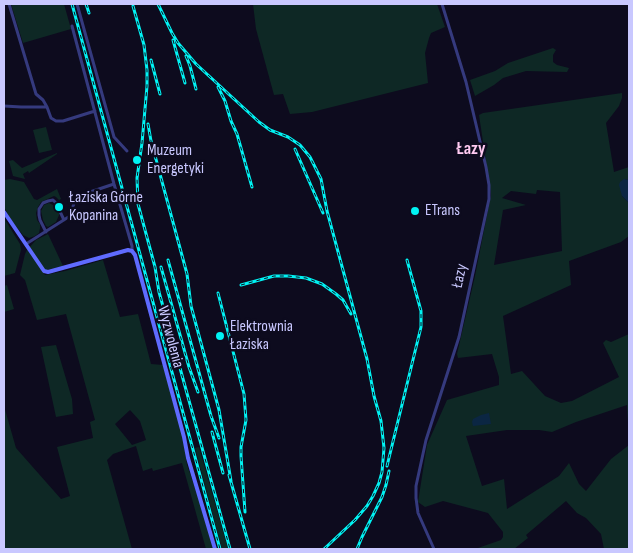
<!DOCTYPE html>
<html>
<head>
<meta charset="utf-8">
<style>
	body { margin:0 }
	#map { position:relative; width:633px; height:553px; overflow:hidden; background:#0d0b1e; font-family:"Sofia Sans Condensed",sans-serif }
	canvas { display:block }
	.frame { position:absolute; inset:0; border:5px solid #c9c8ff; pointer-events:none }
</style>
</head>
<body>
<div id="map">
<canvas width="633" height="553"></canvas>
<div class="frame"></div>
</div>
<script>
const c = document.querySelector('canvas').getContext('2d');
c.lineJoin = 'round';
function fill(path, color) { c.fillStyle = color; c.fill(path, 'evenodd'); }
const poly = rows => new Path2D(rows.map(r => 'M' + r).join(''));
function trace(path, color, width, dash) { c.strokeStyle = color; c.lineWidth = width; c.lineCap = dash ? 'butt' : 'round'; c.setLineDash(dash || []); c.stroke(path); }
function label(font, color, halo, rows, align = 'center') {
  c.font = font + ' "Sofia Sans Condensed",sans-serif'; c.lineWidth = 5; c.setLineDash([]); c.textBaseline = 'middle'; c.strokeStyle = halo; c.fillStyle = color; for (const [text, x, y, turn = 0] of rows) {
    c.save(); c.translate(x, y); c.rotate((+turn || 0) * Math.PI / 180); c.textAlign = isNaN(turn) ? turn : align; if (halo) c.strokeText(text, 0, 0); c.fillText(text, 0, 0); c.restore();
  }
}
fill(poly([
	[11,4,64,4,71,29,23,43],
	[253,4,437,4,445,27,431,33,429,38,425,53,428,83,312,112,290,114,283,94,274,95,256,29],
	[553,48,556,50,553,55,553,62,557,65,569,68,567,72,526,71,503,78,494,85,475,96,470,80,495,71,508,63],
	[622,93,622,98,619,106,606,123,614,172,629,167,629,180,624,179,622,196,629,203,629,236,621,242,569,261,571,285,503,316,511,374,522,371,545,396,561,403,572,401,619,377,603,343,606,340,611,342,629,334,629,426,628,423,627,405,576,422,552,432,539,430,507,430,466,436,482,486,504,479,507,509,559,476,569,463,579,484,586,491,611,459,629,445,629,549,604,549,601,534,586,518,577,513,566,501,526,535,528,538,514,549,475,549,501,540,503,537,503,532,488,513,443,501,425,507,418,502,427,445,447,400,499,385,499,377,492,354,458,358,457,354,475,276,491,195,479,115,483,113],
	[537,190,560,192,562,251,494,265,503,210,526,205,502,198,511,191,536,194],
	[46,127,52,150,39,153,33,130],
	[57,153,57,154,29,173,28,171,23,174,25,179,13,176,9,161,13,160,22,168],
	[10,179,24,182,34,199,37,200,57,189,61,199,59,200,56,197,54,196,41,202,38,207,36,213,37,220,40,224,40,228,39,233,35,236,29,238,23,235,11,220,4,207,4,180],
	[49,203,55,206,59,211,59,215,56,222,48,227,46,226,43,220,41,211,44,205],
	[4,218,20,244,21,250,15,273,4,276],
	[48,234,63,266,42,271,45,275,65,271,103,260,120,317,138,314,151,364,163,365,183,438,187,465,200,502,213,549,206,549,182,463,153,471,152,468,143,471,136,446,113,454,107,460,132,549,4,549,4,406,16,448,61,499,70,496,57,447,93,438,90,422,95,420,66,314,37,320,25,280,20,275,25,254,27,250,36,240],
	[130,410,140,421,146,440,132,445,115,424],
	[7,285,14,309,4,312,4,286],
	[56,345,72,399,73,414,56,417,41,347],
	[199,447,228,549,222,549,195,448]
]), '#0e2825');
fill(poly([
	[624,179,629,180,629,203,622,196,619,185,620,182],
	[489,413,491,424,473,426,472,422,473,419,481,415]
]), '#0b2643');
trace(poly([
	[77,4,114,137,127,151],
	[72,26,114,184,132,246,132,251],
	[4,106,21,107,47,107,43,100,36,94,9,4],
	[47,107,51,118,56,121,63,121,95,111],
	[46,232,40,220,39,215,39,209,43,203,48,201,53,200,56,203,64,220],
	[26,244,70,216,76,197,78,196,114,184],
	[434,549,418,513,416,498,416,486,426,440,459,337,489,199,489,185,486,167,466,82,442,4]
]), '#353a7e', 3);
trace(poly([
	[4,212,44,271,48,272,128,250,132,251,135,255,184,437,188,458,215,549]
]), '#5f6bff', 4);
const rail = poly([
	[72,4,220,549],
	[86,4,89,13],
	[158,4,172,33,178,43,196,64,259,122,270,130,288,137,300,145,310,157,321,179,327,211,367,359,374,396,381,421,384,448,382,472,379,483,373,496,367,506,355,520,324,549],
	[133,6,144,45,147,70,147,86,142,143,137,178,138,204,155,267,159,292,230,549],
	[173,40,185,83],
	[186,56,190,66,196,89],
	[151,60,160,94],
	[218,87,225,101,231,121,237,134,252,187],
	[148,124,151,141,187,274,191,306,219,410,231,481],
	[295,149,323,213],
	[168,260,211,416,219,438],
	[161,267,189,367,198,392],
	[241,285,274,276,288,276,306,278,322,284,336,294,343,300,351,314],
	[218,293,244,394,246,420,241,447,241,456,245,512],
	[212,432,223,473],
	[387,466,421,327,421,311,407,260],
	[229,475,250,549],
	[357,549,362,537,382,497,386,485,389,471]
]);
trace(rail, '#00f3f3', 3);
trace(rail, '#0d0b1e', 1, [4]);
for (const [x, y, r, color] of [
	[137,160,5,"#00f3f3"],
	[59,207,5,"#00f3f3"],
	[415,211,5,"#00f3f3"],
	[220,336,5,"#00f3f3"]
]) { const dot = new Path2D(); dot.arc(x, y, r, 0, 2 * Math.PI); c.fillStyle = color; c.fill(dot); trace(dot, '#0d0b1e', 2); }
label('16px', '#c9c8ff', '#0d0b1e', [
	["Muzeum",147,151],
	["Energetyki",147,169],
	["Łaziska Górne",69,198],
	["Kopanina",69,216],
	["ETrans",425,211],
	["Elektrownia",230,327],
	["Łaziska",230,345]
], 'left');
label('16px', '#c9c8ff', '#0d0b1e', [
	["Łazy",460,276,-78],
	["Wyzwolenia",170,337,75]
]);
label('bold 18px', '#ffcaf1', '#0d0b1e', [
	["Łazy",471,149]
]);
</script>
</body>
</html>
